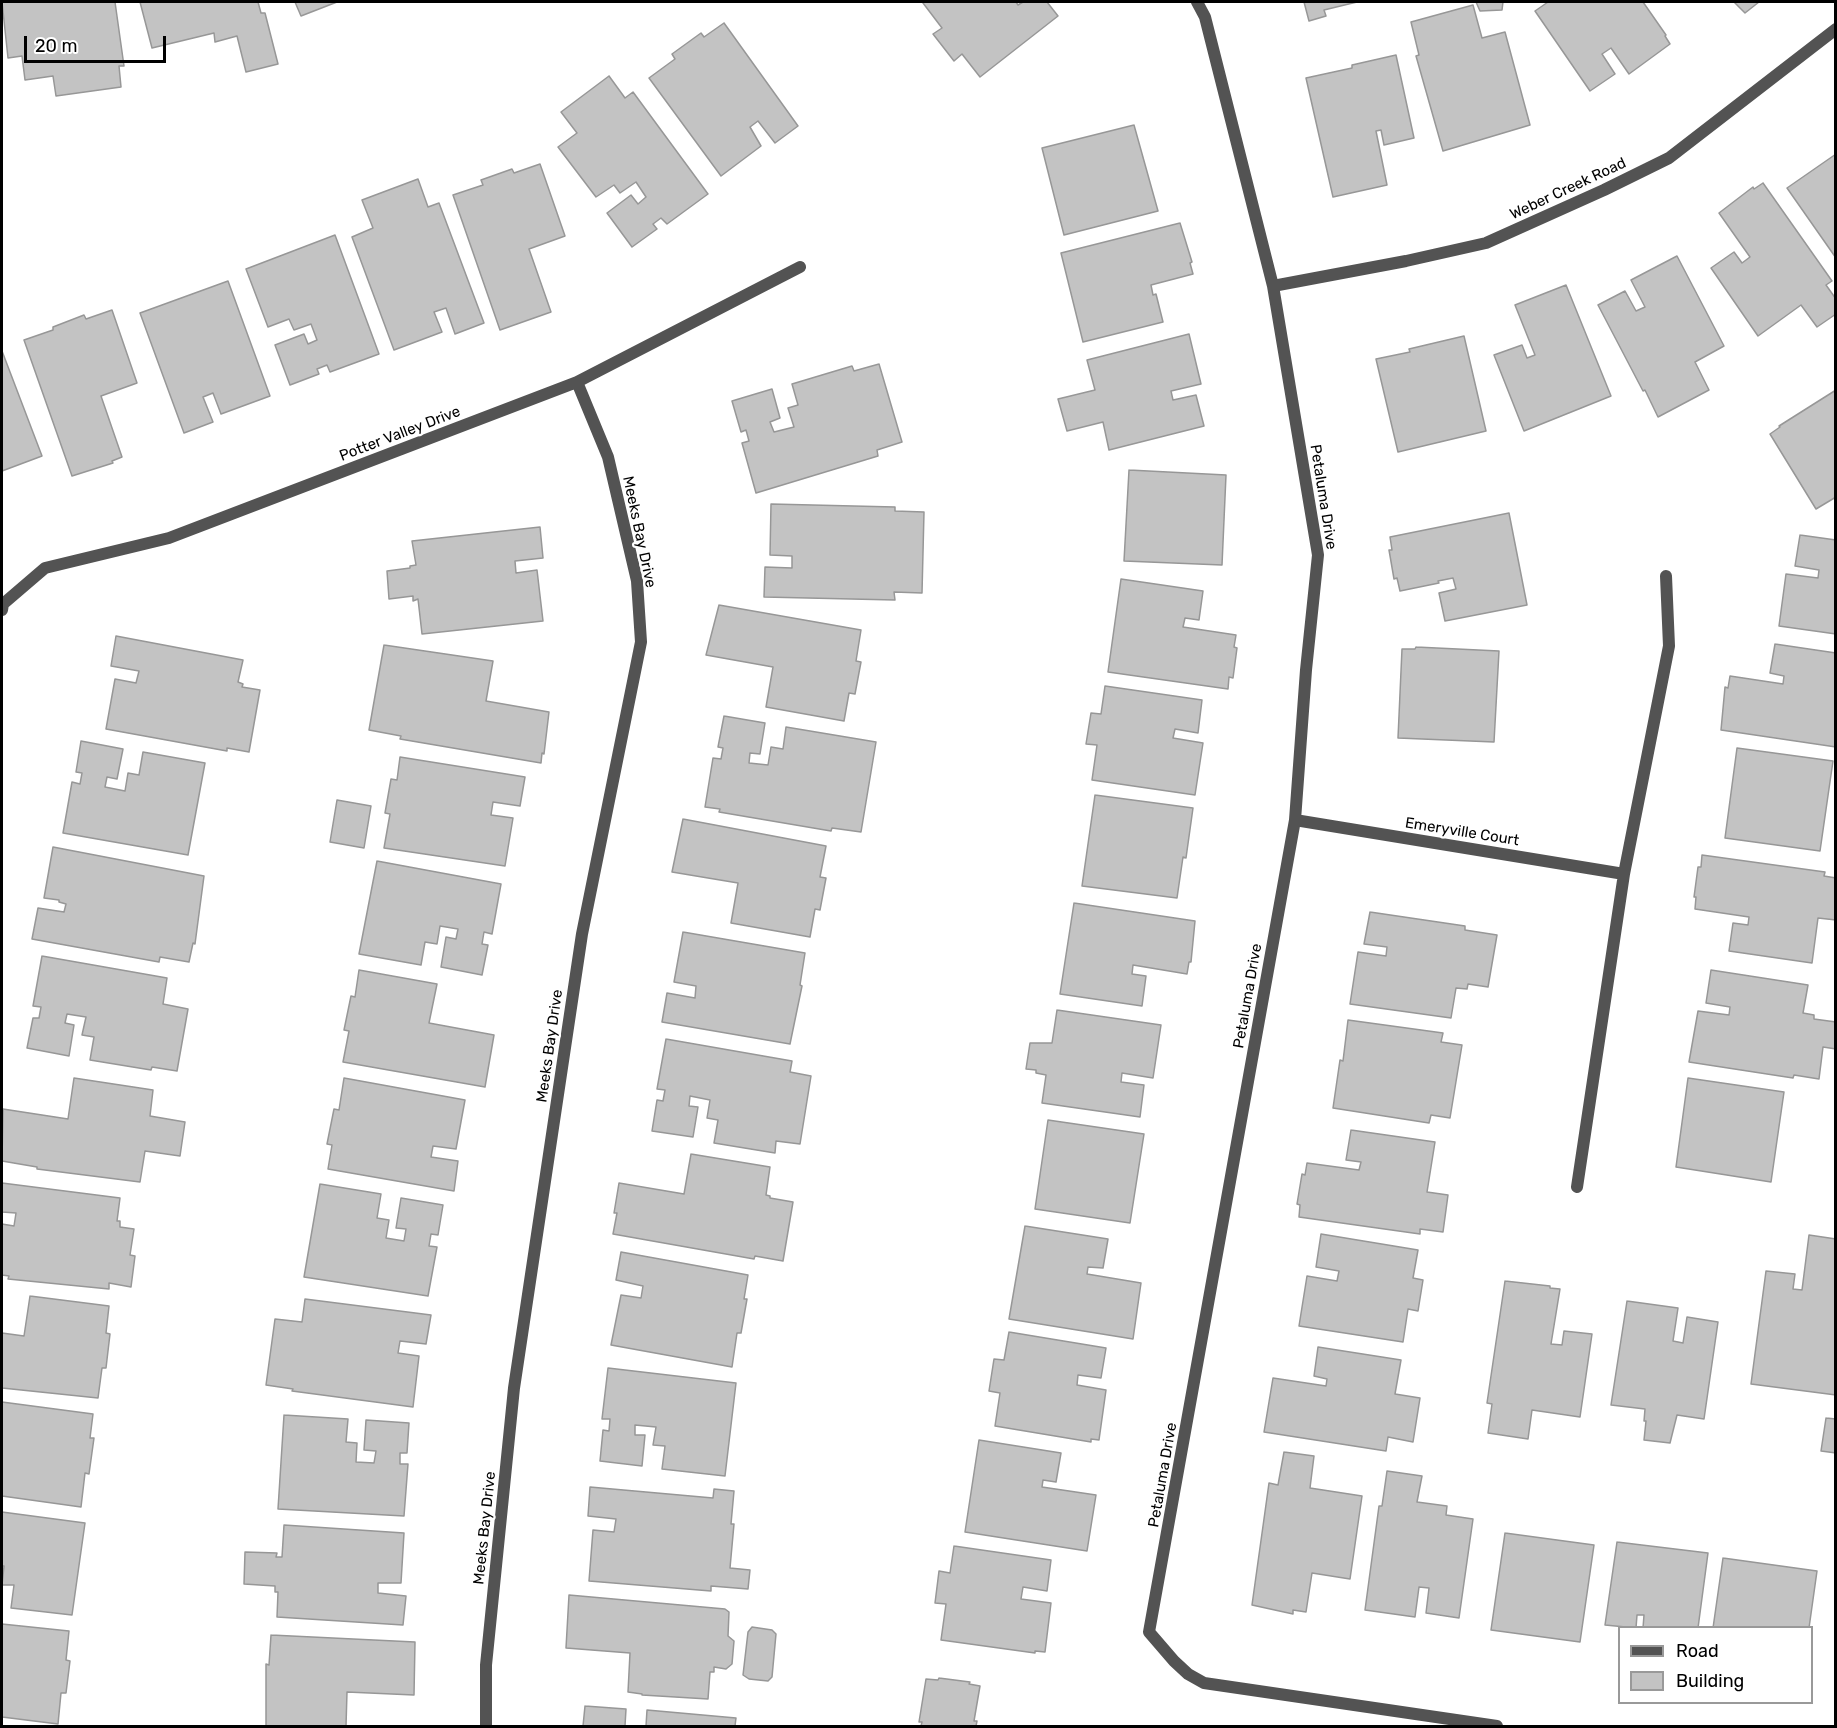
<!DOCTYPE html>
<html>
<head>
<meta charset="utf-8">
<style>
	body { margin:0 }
	#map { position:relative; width:1837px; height:1728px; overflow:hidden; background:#fff; font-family:Rubik,sans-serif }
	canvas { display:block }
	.frame { position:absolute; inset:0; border:3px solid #000; pointer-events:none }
	.legend { position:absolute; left:1618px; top:1626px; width:195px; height:78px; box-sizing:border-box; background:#fff; border:2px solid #999; margin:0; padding:8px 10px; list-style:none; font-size:18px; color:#000 }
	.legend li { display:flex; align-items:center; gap:12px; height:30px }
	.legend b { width:30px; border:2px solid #999 }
	.scale { position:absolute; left:24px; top:36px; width:142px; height:27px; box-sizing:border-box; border:3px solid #000; border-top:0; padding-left:8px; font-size:18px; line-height:21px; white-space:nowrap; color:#000; -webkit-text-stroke:4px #fff; paint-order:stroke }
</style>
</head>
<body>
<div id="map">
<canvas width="1837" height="1728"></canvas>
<div class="frame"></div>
<ul class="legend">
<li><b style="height:8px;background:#535353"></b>Road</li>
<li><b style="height:16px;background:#c3c3c3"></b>Building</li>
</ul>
<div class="scale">20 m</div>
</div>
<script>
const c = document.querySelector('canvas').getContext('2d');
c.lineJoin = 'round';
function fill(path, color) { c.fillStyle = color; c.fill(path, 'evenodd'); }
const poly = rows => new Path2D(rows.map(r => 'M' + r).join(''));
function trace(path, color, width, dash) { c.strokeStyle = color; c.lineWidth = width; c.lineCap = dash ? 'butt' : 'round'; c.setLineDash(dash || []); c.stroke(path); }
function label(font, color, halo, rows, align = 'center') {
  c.font = font + ' Rubik,sans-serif'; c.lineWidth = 4.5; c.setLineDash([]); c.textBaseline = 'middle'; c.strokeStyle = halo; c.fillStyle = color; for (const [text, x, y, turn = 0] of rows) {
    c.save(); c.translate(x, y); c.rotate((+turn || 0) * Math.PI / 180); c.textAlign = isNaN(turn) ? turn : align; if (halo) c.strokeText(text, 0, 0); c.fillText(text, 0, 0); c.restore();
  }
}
const building = poly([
	[2,2,115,2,124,66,119,66,121,87,56,96,53,76,25,80,22,56,8,58,2,2],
	[140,2,258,2,261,13,265,13,278,64,246,72,237,36,215,42,214,33,152,48,140,2],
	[295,2,337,2,301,16,295,2],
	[924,2,1016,2,1018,5,1023,2,1047,2,1058,16,980,77,962,54,954,61,933,34,942,28,923,3,924,2],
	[1304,2,1357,2,1324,10,1326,16,1309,21,1304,2],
	[1476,2,1503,2,1502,10,1480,11,1476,2],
	[1548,2,1643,2,1666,35,1665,36,1670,44,1629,74,1611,48,1602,54,1615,74,1590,91,1535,11,1548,2],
	[1734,2,1759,2,1745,13,1734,2],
	[1473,5,1482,38,1505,32,1530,125,1443,151,1416,56,1419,55,1411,22,1473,5],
	[724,23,798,126,775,143,758,121,750,127,761,146,721,176,649,78,675,59,672,54,701,33,704,37,724,23],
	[1396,55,1414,138,1384,145,1381,130,1376,131,1387,185,1333,197,1306,78,1352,68,1352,65,1396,55],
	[609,76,625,98,633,92,708,194,667,224,661,218,653,224,657,229,632,247,607,213,631,195,638,204,646,197,636,182,620,193,614,185,596,197,558,147,577,133,561,112,609,76],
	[1134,125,1158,211,1064,235,1042,148,1134,125],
	[1836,154,1836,258,1787,188,1836,154],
	[540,164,565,236,529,249,551,312,500,330,453,195,483,185,481,180,512,169,514,173,540,164],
	[418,179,428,207,439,203,484,323,455,334,446,308,434,312,442,332,394,350,352,237,373,228,362,200,418,179],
	[1763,183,1832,281,1826,285,1836,299,1836,314,1817,327,1801,305,1758,336,1711,268,1734,252,1742,263,1750,257,1719,213,1753,187,1754,189,1763,183],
	[1180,223,1192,262,1190,263,1193,274,1151,285,1153,295,1156,294,1163,322,1083,342,1061,253,1180,223],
	[335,235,379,354,330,372,327,365,317,369,319,374,290,385,275,345,304,334,308,344,317,340,311,324,294,330,289,319,268,327,246,269,335,235],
	[1677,256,1724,346,1695,362,1709,390,1658,417,1645,390,1643,391,1598,305,1625,291,1636,311,1645,307,1631,280,1677,256],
	[228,281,270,396,221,414,213,393,203,397,213,422,184,433,140,313,228,281],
	[1566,285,1611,396,1524,431,1494,355,1522,345,1527,358,1535,355,1515,305,1566,285],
	[112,310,137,383,101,396,122,457,112,461,113,463,72,476,24,340,53,330,53,327,84,315,86,319,112,310],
	[1189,334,1201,384,1171,391,1173,400,1196,395,1204,426,1109,450,1103,422,1067,431,1058,399,1095,390,1087,360,1189,334],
	[1464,336,1486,431,1398,452,1376,359,1410,352,1409,349,1464,336],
	[2,351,42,456,2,471,2,351],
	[879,364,902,442,877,450,878,456,756,493,742,443,749,441,746,430,741,432,732,401,772,389,780,418,770,422,774,432,794,427,788,408,798,405,792,384,852,366,854,371,879,364],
	[1836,390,1836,497,1816,509,1770,434,1780,427,1779,426,1836,390],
	[1129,470,1226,475,1222,565,1124,561,1129,470],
	[771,504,895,507,895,511,924,512,922,593,894,592,895,600,764,597,765,567,792,568,792,556,770,555,771,504],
	[1509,513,1527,605,1445,621,1439,593,1456,589,1453,578,1438,581,1439,583,1400,591,1397,578,1394,579,1389,550,1392,550,1390,537,1509,513],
	[540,527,543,558,515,561,516,573,537,570,543,621,422,634,418,599,413,601,413,596,389,599,387,571,410,568,410,566,416,565,412,541,540,527],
	[1800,535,1836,540,1836,634,1779,626,1786,574,1818,578,1819,570,1795,566,1800,535],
	[1121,579,1203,591,1199,620,1185,618,1183,627,1236,635,1234,647,1237,648,1233,678,1229,677,1228,689,1108,672,1121,579],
	[719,605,861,630,856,661,861,662,855,694,849,693,844,721,766,707,773,667,706,655,719,605],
	[116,636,243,660,238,682,243,684,242,687,260,690,249,752,227,748,227,751,106,729,115,679,136,683,139,671,111,666,116,636],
	[1775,644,1836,653,1836,747,1721,730,1725,687,1728,688,1730,676,1783,684,1784,676,1770,673,1775,644],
	[384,645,493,661,486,701,549,712,544,754,542,753,541,763,400,739,401,736,369,730,384,645],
	[1416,647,1499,651,1494,742,1398,738,1402,649,1415,649,1416,647],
	[1105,686,1202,700,1198,733,1175,729,1173,738,1203,743,1195,795,1092,780,1097,745,1086,744,1091,713,1101,714,1105,686],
	[724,716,765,723,760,754,750,753,749,763,768,765,771,747,783,749,786,727,876,742,861,832,832,828,831,831,719,812,720,809,705,807,713,758,721,759,723,748,718,747,724,716],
	[81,741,123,749,117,779,107,777,105,787,125,791,128,773,139,775,143,752,205,763,188,855,63,833,72,782,80,784,82,773,76,772,81,741],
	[1737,748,1833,761,1820,851,1725,838,1737,748],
	[400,757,525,777,520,806,493,802,491,815,513,818,505,866,384,848,390,814,385,813,391,779,397,780,400,757],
	[1095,795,1193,808,1186,858,1183,857,1177,898,1082,886,1095,795],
	[337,800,371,806,364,848,330,842,337,800],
	[683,819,826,846,820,877,826,878,820,910,815,909,810,937,731,923,738,883,672,872,683,819],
	[53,847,204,876,195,944,193,943,189,962,160,957,159,962,32,939,38,908,64,912,66,904,59,902,59,900,44,898,53,847],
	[1702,855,1825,872,1824,876,1836,878,1836,920,1818,918,1812,963,1729,951,1733,923,1748,925,1749,917,1695,909,1696,897,1694,897,1698,867,1701,867,1702,855],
	[377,861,501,884,492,934,484,932,482,944,488,945,482,975,441,967,446,937,456,939,458,929,440,926,437,944,425,942,421,965,359,954,377,861],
	[1074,903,1195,921,1191,962,1189,962,1187,974,1133,965,1132,974,1146,976,1142,1006,1060,994,1074,903],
	[1370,912,1465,926,1465,930,1497,935,1488,987,1468,984,1467,989,1456,988,1451,1018,1350,1004,1358,952,1386,956,1387,947,1364,944,1370,912],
	[683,932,805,953,800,985,802,986,790,1044,662,1022,667,993,695,998,696,986,674,982,683,932],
	[42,956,167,978,163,1004,188,1009,177,1071,152,1067,151,1070,90,1060,94,1037,82,1035,86,1017,67,1014,65,1023,74,1025,69,1056,27,1048,33,1018,39,1018,41,1007,33,1006,42,956],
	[359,970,437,984,429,1023,494,1035,485,1087,343,1062,349,1031,344,1030,351,996,355,997,359,970],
	[1711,970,1808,985,1803,1013,1814,1015,1814,1019,1836,1022,1836,1049,1823,1047,1819,1079,1794,1075,1793,1078,1689,1062,1698,1011,1729,1015,1730,1007,1706,1003,1711,970],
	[1057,1010,1161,1025,1153,1078,1122,1073,1121,1082,1144,1085,1140,1117,1042,1103,1046,1075,1036,1073,1036,1070,1026,1069,1030,1043,1052,1043,1057,1010],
	[1348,1020,1443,1033,1441,1042,1462,1045,1450,1118,1431,1115,1429,1123,1333,1108,1340,1060,1343,1061,1348,1020],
	[666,1039,792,1061,790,1072,811,1076,800,1144,776,1141,775,1153,714,1143,718,1120,707,1118,710,1100,690,1096,689,1106,698,1107,693,1137,652,1131,657,1100,663,1101,665,1090,657,1089,666,1039],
	[74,1078,153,1090,150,1116,185,1122,180,1156,145,1151,140,1182,37,1169,37,1167,2,1161,3,1109,68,1119,74,1078],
	[344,1078,465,1100,456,1149,433,1146,431,1157,458,1161,454,1191,328,1169,332,1145,327,1144,334,1109,339,1110,344,1078],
	[1688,1078,1784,1092,1771,1182,1676,1167,1688,1078],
	[1048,1120,1144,1134,1130,1223,1035,1209,1048,1120],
	[1351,1130,1435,1142,1427,1192,1448,1195,1443,1232,1420,1229,1420,1234,1299,1217,1300,1205,1297,1204,1302,1174,1305,1175,1307,1163,1359,1170,1361,1162,1346,1160,1351,1130],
	[691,1154,770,1167,766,1195,770,1196,770,1198,793,1202,783,1261,755,1256,754,1259,613,1234,617,1213,614,1213,619,1183,684,1194,691,1154],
	[2,1183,120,1198,117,1221,120,1221,120,1227,134,1229,130,1255,135,1256,131,1287,109,1283,109,1289,8,1279,9,1276,2,1275,2,1224,14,1226,16,1213,2,1212,2,1183],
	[320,1184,381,1194,377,1218,389,1220,386,1238,404,1241,406,1229,396,1228,401,1198,443,1205,438,1235,431,1234,429,1246,437,1247,428,1296,304,1277,320,1184],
	[1025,1226,1108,1239,1103,1268,1088,1267,1087,1274,1141,1283,1133,1339,1009,1319,1025,1226],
	[1321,1234,1418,1250,1413,1278,1423,1280,1418,1311,1408,1309,1403,1342,1299,1326,1307,1276,1337,1281,1339,1271,1316,1267,1321,1234],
	[1809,1235,1836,1239,1836,1395,1751,1384,1766,1271,1795,1274,1793,1289,1802,1290,1809,1235],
	[621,1252,748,1275,744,1299,747,1299,741,1333,737,1333,732,1367,611,1345,621,1295,641,1298,643,1286,616,1280,621,1252],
	[1505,1281,1550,1286,1550,1288,1560,1289,1551,1344,1562,1345,1564,1331,1592,1334,1580,1417,1532,1410,1528,1439,1488,1433,1492,1404,1487,1403,1505,1281],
	[30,1296,109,1306,106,1333,110,1334,106,1368,102,1368,98,1398,2,1388,2,1333,24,1336,30,1296],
	[305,1299,431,1315,426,1344,400,1341,398,1353,419,1356,413,1407,292,1391,293,1389,266,1385,275,1319,302,1322,305,1299],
	[1627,1301,1678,1308,1673,1341,1683,1343,1687,1317,1718,1322,1704,1419,1677,1415,1670,1443,1644,1440,1646,1421,1644,1421,1645,1409,1611,1405,1627,1301],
	[1009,1332,1106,1348,1101,1378,1078,1375,1077,1385,1106,1390,1099,1440,1091,1439,1091,1442,995,1426,1000,1393,989,1391,994,1359,1004,1360,1009,1332],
	[1318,1347,1401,1360,1395,1394,1420,1398,1413,1442,1388,1437,1386,1451,1264,1432,1273,1378,1326,1386,1327,1379,1314,1376,1318,1347],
	[608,1368,736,1383,725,1476,662,1469,665,1446,653,1445,656,1427,635,1425,635,1435,645,1435,642,1466,600,1461,603,1430,609,1431,610,1419,602,1419,608,1368],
	[2,1402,93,1414,90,1438,94,1438,89,1474,85,1473,81,1507,2,1496,2,1402],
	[284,1415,348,1419,346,1442,357,1443,356,1462,374,1463,376,1451,364,1450,366,1420,409,1423,407,1453,400,1453,400,1464,408,1464,404,1516,278,1509,284,1415],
	[1826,1418,1836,1419,1836,1453,1821,1451,1826,1418],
	[979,1440,1061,1453,1056,1482,1043,1480,1042,1487,1096,1495,1087,1551,965,1532,979,1440],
	[1284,1452,1314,1456,1310,1488,1362,1496,1350,1579,1312,1573,1306,1612,1293,1610,1293,1614,1252,1605,1269,1483,1278,1485,1284,1452],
	[1387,1471,1422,1476,1417,1502,1447,1506,1446,1515,1473,1519,1459,1618,1426,1613,1429,1588,1419,1587,1415,1617,1365,1610,1379,1506,1382,1506,1387,1471],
	[590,1487,713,1498,714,1489,734,1491,731,1524,734,1524,730,1568,750,1570,748,1589,711,1586,711,1591,589,1581,593,1530,614,1532,616,1519,588,1516,590,1487],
	[2,1512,85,1523,72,1615,11,1608,14,1585,2,1585,4,1566,2,1566,2,1512],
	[284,1525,404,1533,401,1583,378,1583,378,1593,406,1596,403,1625,277,1617,278,1592,275,1592,275,1586,244,1584,245,1552,277,1553,276,1557,282,1557,284,1525],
	[1505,1533,1594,1545,1580,1642,1491,1630,1505,1533],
	[1617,1542,1708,1553,1698,1628,1643,1628,1644,1615,1637,1615,1636,1628,1605,1625,1617,1542],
	[954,1546,1051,1560,1047,1591,1023,1587,1021,1599,1051,1603,1045,1652,1035,1651,1035,1653,941,1640,946,1604,935,1603,939,1571,950,1573,954,1546],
	[1723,1558,1817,1571,1809,1628,1713,1628,1723,1558],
	[569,1595,725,1609,729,1612,728,1636,734,1641,732,1664,726,1669,714,1667,714,1672,710,1672,708,1699,642,1695,642,1694,628,1692,630,1653,566,1648,569,1595],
	[2,1624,69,1631,66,1660,70,1661,66,1693,61,1693,58,1724,2,1717,2,1624],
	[752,1627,772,1630,776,1634,772,1677,768,1681,749,1679,743,1675,748,1632,752,1627],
	[271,1635,415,1642,414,1695,347,1692,346,1726,266,1726,266,1664,269,1665,271,1635],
	[939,1678,970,1682,969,1684,980,1686,974,1721,977,1721,976,1726,921,1726,922,1722,919,1722,926,1679,938,1680,939,1678],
	[585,1706,626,1709,625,1726,583,1726,585,1706],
	[647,1710,736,1718,735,1726,646,1726,647,1710]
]);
fill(building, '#c3c3c3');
trace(building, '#979797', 1.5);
trace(poly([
	[1197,2,1205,17,1273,286,1318,555,1306,670,1295,820,1149,1632,1174,1661,1188,1674,1204,1683,1497,1726],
	[1273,286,1406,261,1486,243,1604,190,1669,158,1836,29],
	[2,610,3,604,45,568,169,538,577,382,800,267],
	[1295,820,1624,874],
	[1577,1187,1624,874,1669,646,1666,576],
	[486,1726,486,1665,514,1388,582,934,641,642,637,581,608,457,577,382]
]), '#535353', 12);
label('15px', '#000', '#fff', [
	["Weber Creek Road",1568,189,-25],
	["Potter Valley Drive",400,434,-21],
	["Petaluma Drive",1323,497,81],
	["Meeks Bay Drive",639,532,78],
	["Emeryville Court",1462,832,9],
	["Petaluma Drive",1248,996,-80],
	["Meeks Bay Drive",550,1046,-82],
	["Petaluma Drive",1163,1475,-80],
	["Meeks Bay Drive",485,1528,-84]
]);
</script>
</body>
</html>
